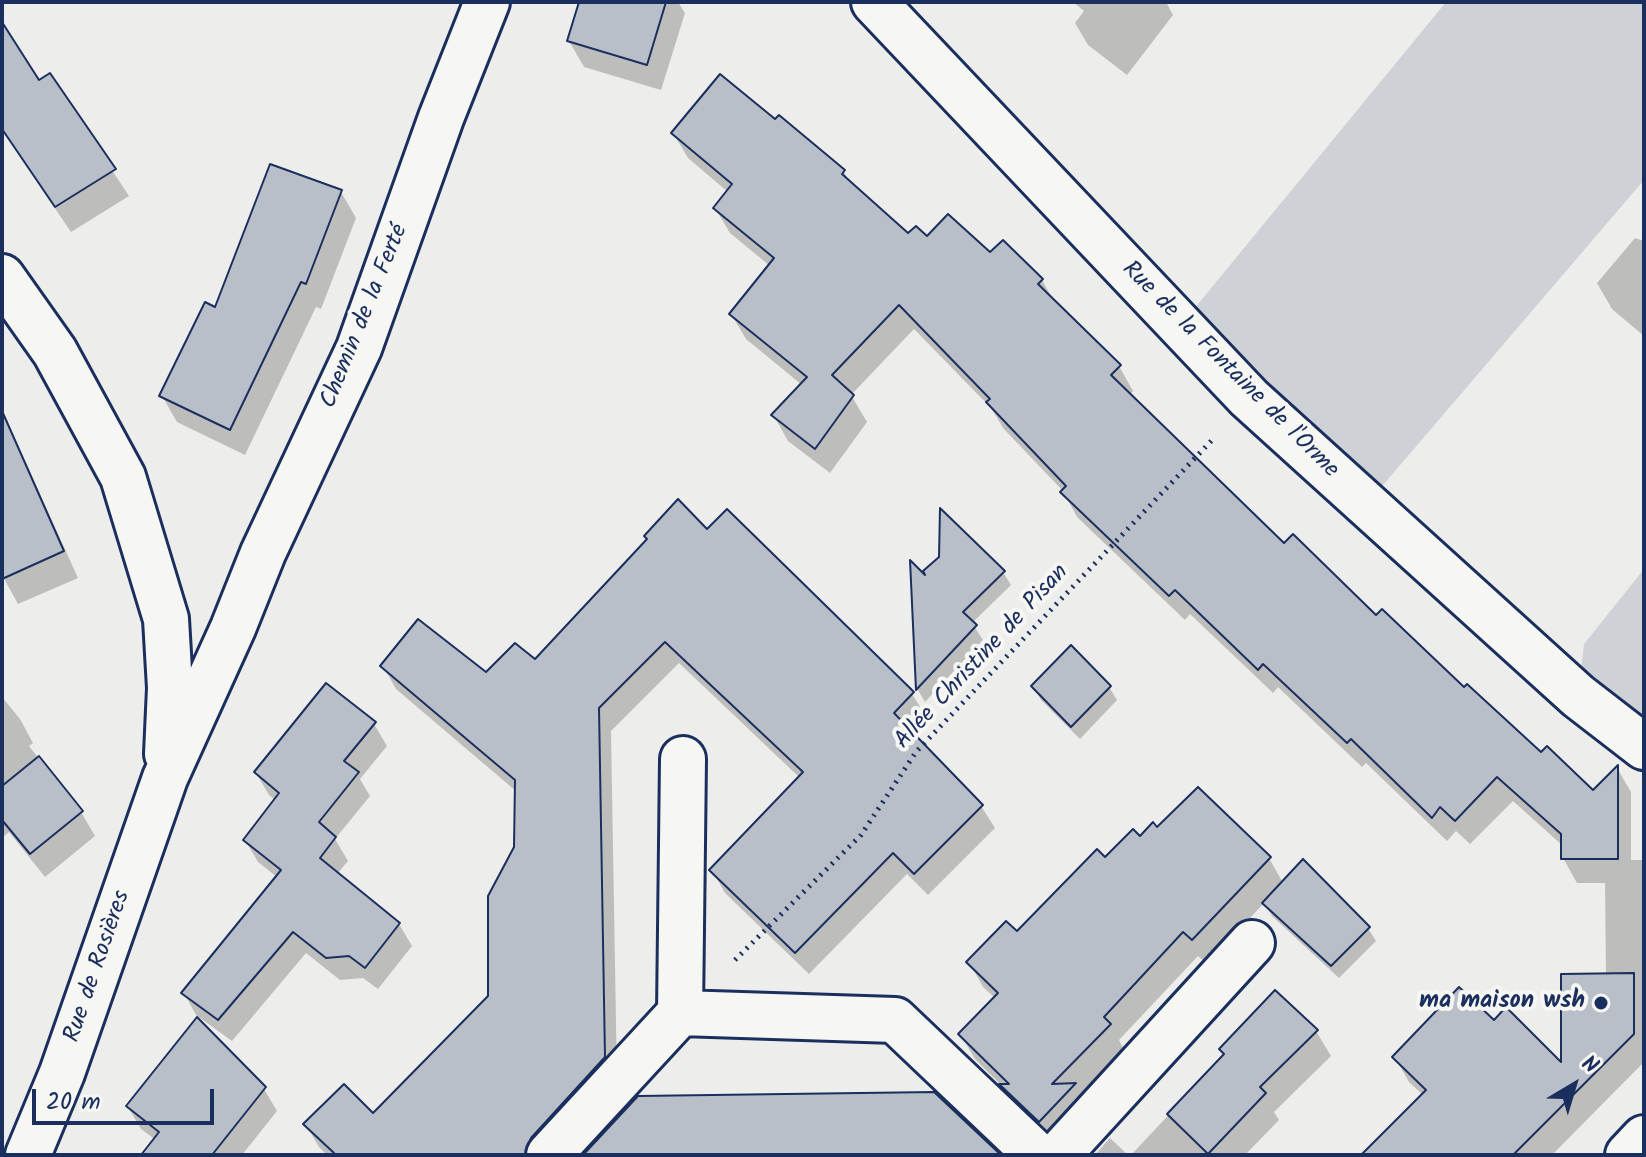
<!DOCTYPE html>
<html>
<head>
<meta charset="utf-8">
<style>
	body { margin:0 }
	#map { position:relative; width:1646px; height:1157px; overflow:hidden; background:#edeeec; font-family:Kalam,sans-serif }
	canvas { display:block }
	.frame { position:absolute; inset:0; border:4px solid #1b2f5e; pointer-events:none }
	.north { position:absolute; left:1534px; top:1045px; width:80px; height:80px; -webkit-text-stroke:6px #f6f6f2; paint-order:stroke; rotate:38deg; font-size:22px; font-weight:700; line-height:32px; text-align:center; color:#1b2f5e }
	.north::after { content:''; display:block; margin:auto; width:28px; height:36px; background:#1b2f5e; clip-path:polygon(50% 0,100% 100%,50% 72%,0 100%) }
	.scale { position:absolute; left:32px; top:1089px; width:182px; height:36px; box-sizing:border-box; border:4px solid #1b2f5e; border-top:0; padding-left:10px; font-size:24px; line-height:28px; white-space:nowrap; color:#1b2f5e; -webkit-text-stroke:6px #f6f6f2; paint-order:stroke }
</style>
</head>
<body>
<div id="map">
<canvas width="1646" height="1157"></canvas>
<div class="frame"></div>
<div class="north">N</div>
<div class="scale">20 m</div>
</div>
<script>
const c = document.querySelector('canvas').getContext('2d');
c.lineJoin = 'round';
function fill(path, color) { c.fillStyle = color; c.fill(path, 'evenodd'); }
const poly = rows => new Path2D(rows.map(r => 'M' + r).join(''));
function trace(path, color, width, dash) { c.strokeStyle = color; c.lineWidth = width; c.lineCap = dash ? 'butt' : 'round'; c.setLineDash(dash || []); c.stroke(path); }
function label(font, color, halo, rows, align = 'center') {
  c.font = font + ' Kalam,sans-serif'; c.lineWidth = 8; c.setLineDash([]); c.textBaseline = 'middle'; c.strokeStyle = halo; c.fillStyle = color; for (const [text, x, y, turn = 0] of rows) {
    c.save(); c.translate(x, y); c.rotate((+turn || 0) * Math.PI / 180); c.textAlign = isNaN(turn) ? turn : align; if (halo) c.strokeText(text, 0, 0); c.fillText(text, 0, 0); c.restore();
  }
}
fill(poly([
	[1446,2,1644,2,1644,180,1366,505,1180,326],
	[1644,569,1644,747,1578,696,1584,644]
]), '#ced2d7');
fill(poly([
	[581,2,678,2,685,13,661,90,584,67,569,41],
	[1073,2,1166,2,1173,15,1127,75,1088,45,1075,23,1084,11],
	[2,26,38,83,50,76,129,196,71,232,2,130],
	[775,122,844,172,851,184,908,236,990,255,1042,280,1056,305,1119,366,1133,391,1129,396,1284,546,1376,618,1541,755,1593,792,1617,768,1631,792,1631,860,1644,860,1644,1062,1552,1155,1364,1155,1423,1095,1409,1082,1395,1057,1494,1023,1563,1066,1606,976,1605,883,1577,883,1563,858,1563,846,1513,801,1470,844,1456,831,1447,841,1366,763,1362,767,1278,687,1273,693,1190,614,1185,620,1077,517,1063,491,1003,428,992,409,914,329,851,395,867,422,830,473,788,441,774,416,802,385,746,339,731,314,770,266,730,233,715,208,728,192,688,158,673,133],
	[341,192,356,218,321,309,316,307,245,455,177,422,162,396,216,309],
	[1635,238,1644,241,1644,336,1612,309,1597,283],
	[11,437,26,463,78,578,18,604,2,575,2,441],
	[707,531,912,694,926,716,910,732,981,806,995,828,928,895,907,874,809,974,725,893,712,870,800,778,679,663,611,731,617,1081,531,1155,516,1140,502,1155,327,1155,319,1147,306,1125,373,1116,490,997,516,847,517,792,396,689,383,666,487,674,536,661],
	[912,565,931,583,1003,572,1011,585,972,623,983,640,925,702,918,690],
	[1034,687,1109,687,1117,700,1080,739,1041,700],
	[2,697,20,719,33,743,29,746,81,812,95,836,45,877,9,832,2,838],
	[374,724,387,746,360,779,370,796,335,839,348,861,337,874,399,924,412,946,378,989,363,978,340,980,306,953,232,1041,196,1015,184,993,277,877,258,862,245,840,276,801,269,795,256,773],
	[1157,830,1269,858,1283,883,1368,928,1376,941,1339,978,1272,916,1264,903,1207,964,1198,956,1119,1040,1124,1050,1071,1104,1085,1128,1062,1153,1016,1109,1002,1086,975,1059,960,1034,995,998,983,987,969,962,1017,934,1105,860],
	[1316,1031,1331,1056,1274,1112,1279,1120,1245,1155,1131,1155,1225,1055],
	[264,1089,277,1111,242,1155,153,1155,156,1140,141,1129,128,1107],
	[1110,1138,1128,1155,1095,1155]
]), '#0003');
const building = poly([
	[579,2,666,2,647,65,567,41,579,2],
	[2,22,39,80,50,73,116,169,55,207,2,129,2,22],
	[720,74,775,119,779,115,845,170,842,174,908,233,916,226,927,236,948,214,990,252,1003,240,1043,279,1038,284,1121,365,1111,375,1284,543,1293,534,1376,615,1382,609,1464,687,1467,684,1541,752,1547,746,1593,790,1618,765,1618,859,1561,859,1561,834,1497,777,1455,821,1440,807,1432,818,1351,739,1347,743,1263,664,1258,670,1175,590,1169,596,1060,492,1066,486,986,402,990,399,899,305,832,375,854,395,815,449,771,415,807,377,729,314,774,258,713,208,732,184,671,133,720,74],
	[270,164,342,190,306,284,301,282,230,430,159,396,205,302,215,307,270,164],
	[2,411,64,551,2,579,2,411],
	[678,499,707,529,727,509,914,692,894,713,983,805,914,874,893,853,795,953,709,870,803,772,665,642,599,708,605,1057,531,1138,525,1155,332,1155,334,1153,303,1124,344,1084,373,1113,488,996,488,896,514,847,515,780,380,666,418,619,486,672,515,643,535,659,647,539,644,536,678,499],
	[940,508,1005,571,963,612,977,625,916,690,910,560,925,575,923,571,939,557,940,508],
	[1071,645,1111,686,1071,727,1031,686,1071,645],
	[326,683,376,722,344,761,359,772,319,822,336,837,320,858,400,923,365,968,349,956,326,958,293,932,218,1020,181,993,281,870,243,840,279,793,254,772,326,683],
	[39,756,83,811,30,854,2,820,2,786,39,756],
	[1198,787,1271,857,1192,940,1183,932,1104,1017,1111,1024,1052,1084,1076,1083,1039,1122,999,1084,1009,1084,958,1034,998,993,966,962,1006,921,1017,931,1097,849,1105,857,1133,829,1140,836,1153,822,1157,827,1198,787],
	[1303,859,1370,927,1331,966,1262,903,1303,859],
	[1634,973,1634,1034,1513,1155,1361,1155,1426,1090,1392,1057,1459,987,1494,1020,1506,1007,1561,1062,1561,974,1634,973],
	[1275,990,1318,1030,1260,1087,1266,1093,1208,1154,1167,1114,1224,1054,1219,1049,1275,990],
	[197,1017,266,1087,212,1155,141,1155,159,1132,126,1106,197,1017],
	[934,1092,1001,1155,583,1155,638,1096,934,1092]
]);
fill(building, '#b9bfc8');
trace(building, '#1b2f5e', 2);
const minor = poly([
	[874,2,1249,398,1578,696,1644,747],
	[2,277,55,352,123,477,166,619,170,688,167,754],
	[683,759,680,1013,895,1020,1037,1155],
	[28,1155,62,1073,165,778,233,628,263,553,359,348,441,118,487,2],
	[549,1155,680,1013],
	[1058,1155,1252,943],
	[1628,1155,1644,1138]
]);
trace(minor, '#1b2f5e', 50);
trace(poly([
	[735,960,861,835,916,752,1214,438]
]), '#1b2f5e', 5, [2, 6]);
trace(minor, '#f6f6f2', 44);
for (const [x, y, r, color] of [
	[1601,1003,8,"#1b2f5e"]
]) { const dot = new Path2D(); dot.arc(x, y, r, 0, 2 * Math.PI); c.fillStyle = color; c.fill(dot); trace(dot, '#f6f6f2', 3); }
label('24px', '#1b2f5e', '#f6f6f2', [
	["Chemin de la Ferté",366,317,-68],
	["Rue de la Fontaine de l'Orme",1229,371,45],
	["Allée Christine de Pisan",983,658,-47],
	["Rue de Rosières",99,967,-71]
]);
label('bold 24px', '#1b2f5e', '#f6f6f2', [
	["ma maison wsh",1585,1003]
], 'right');
</script>
</body>
</html>
